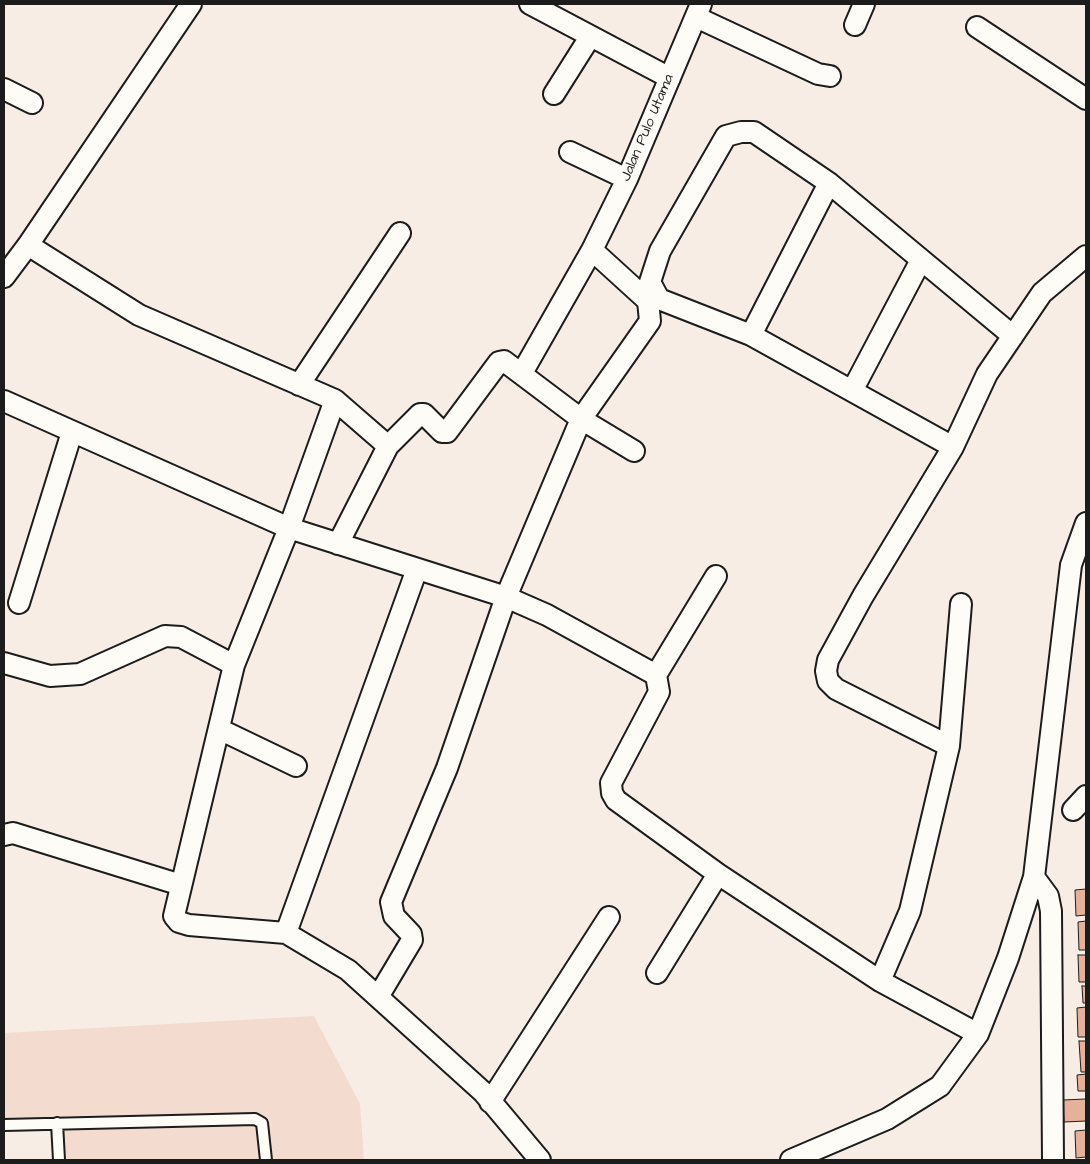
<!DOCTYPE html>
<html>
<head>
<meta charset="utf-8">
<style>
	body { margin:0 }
	#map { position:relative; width:1090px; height:1164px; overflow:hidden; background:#f8ede5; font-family:"Architects Daughter",sans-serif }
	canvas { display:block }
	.frame { position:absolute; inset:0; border:5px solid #1c1c1c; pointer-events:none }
</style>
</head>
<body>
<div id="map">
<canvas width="1090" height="1164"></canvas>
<div class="frame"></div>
</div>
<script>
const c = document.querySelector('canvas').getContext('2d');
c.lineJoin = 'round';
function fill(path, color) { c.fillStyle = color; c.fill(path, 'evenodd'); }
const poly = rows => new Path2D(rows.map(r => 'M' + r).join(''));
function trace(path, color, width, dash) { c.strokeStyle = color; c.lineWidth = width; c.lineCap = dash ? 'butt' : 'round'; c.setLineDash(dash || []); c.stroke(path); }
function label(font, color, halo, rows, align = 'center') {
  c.font = font + ' "Architects Daughter",sans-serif'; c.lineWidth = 4.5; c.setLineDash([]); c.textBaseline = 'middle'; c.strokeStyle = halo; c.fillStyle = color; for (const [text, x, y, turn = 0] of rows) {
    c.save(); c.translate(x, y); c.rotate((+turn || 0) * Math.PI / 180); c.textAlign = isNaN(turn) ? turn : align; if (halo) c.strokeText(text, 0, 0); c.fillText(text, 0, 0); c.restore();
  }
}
fill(poly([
	[314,1016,360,1104,364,1160,59,1160,57,1124,4,1125,4,1033]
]), '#f3dbcf');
const building = poly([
	[1086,889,1086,915,1076,916,1075,890,1086,889],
	[1086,921,1086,950,1079,950,1078,922,1086,921],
	[1078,955,1086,955,1086,982,1079,982,1078,955],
	[1082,986,1086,986,1086,1003,1083,1003,1082,986],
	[1086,1007,1086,1037,1078,1037,1077,1008,1086,1007],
	[1079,1041,1086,1041,1086,1072,1081,1072,1079,1041],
	[1086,1074,1086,1091,1078,1091,1077,1075,1086,1074],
	[1086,1099,1086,1121,1064,1122,1063,1100,1086,1099],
	[1086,1130,1086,1157,1076,1158,1075,1131,1086,1130]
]);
fill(building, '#e6b19b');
trace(building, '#1c1c1c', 1);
const service = poly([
	[57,1123,59,1160],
	[4,1125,255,1119,262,1123,266,1160]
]);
const minor = poly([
	[530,4,670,78],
	[696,17,818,74,830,76],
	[855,25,864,4],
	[977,27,1086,99],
	[4,89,32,103],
	[554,94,590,37],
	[570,152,627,179],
	[28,245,191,4],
	[592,250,627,179,701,4],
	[4,277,28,245,139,315,335,400,289,528,234,665,174,916,179,922,189,925,286,933,348,970,483,1092,540,1160],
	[751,335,829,183],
	[299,385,400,233],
	[852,391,921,260],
	[335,400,388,446,338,544],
	[4,401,289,528,506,597,547,615,656,675,659,692,611,783,612,793,616,800,718,874,880,981,978,1034],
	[388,446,420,414,424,414,442,432,447,432,499,362,504,361,581,419,634,451],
	[953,447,751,335,659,299,650,282,660,251,726,136,741,132,754,132,829,183,1013,336],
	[19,603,72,432],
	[4,663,50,676,80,674,165,636,181,637,234,665],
	[656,675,716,576],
	[219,729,296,766],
	[949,746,961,604],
	[1073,810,1086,796],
	[4,835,13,833,181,885],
	[1034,877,1048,896,1051,911,1053,1160],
	[286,933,417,569],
	[657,973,718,874],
	[880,981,910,911,949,746,836,689,828,681,826,671,828,660,863,596,953,447,987,374,1042,293,1086,256],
	[378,997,412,940,411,934,394,916,391,902,447,768,506,597,581,419,650,321,648,301,592,250,522,373],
	[490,1102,609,917],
	[791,1160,887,1119,940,1086,978,1034,1008,958,1034,877,1071,565,1086,523]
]);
trace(service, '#1c1c1c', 14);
trace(minor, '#1c1c1c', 24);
trace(service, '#fdfcf7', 10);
trace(minor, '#fdfcf7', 20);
label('15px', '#1c1c1c', '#fdfcf7', [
	["Jalan Pulo Utama",648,128,-67]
]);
</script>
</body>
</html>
